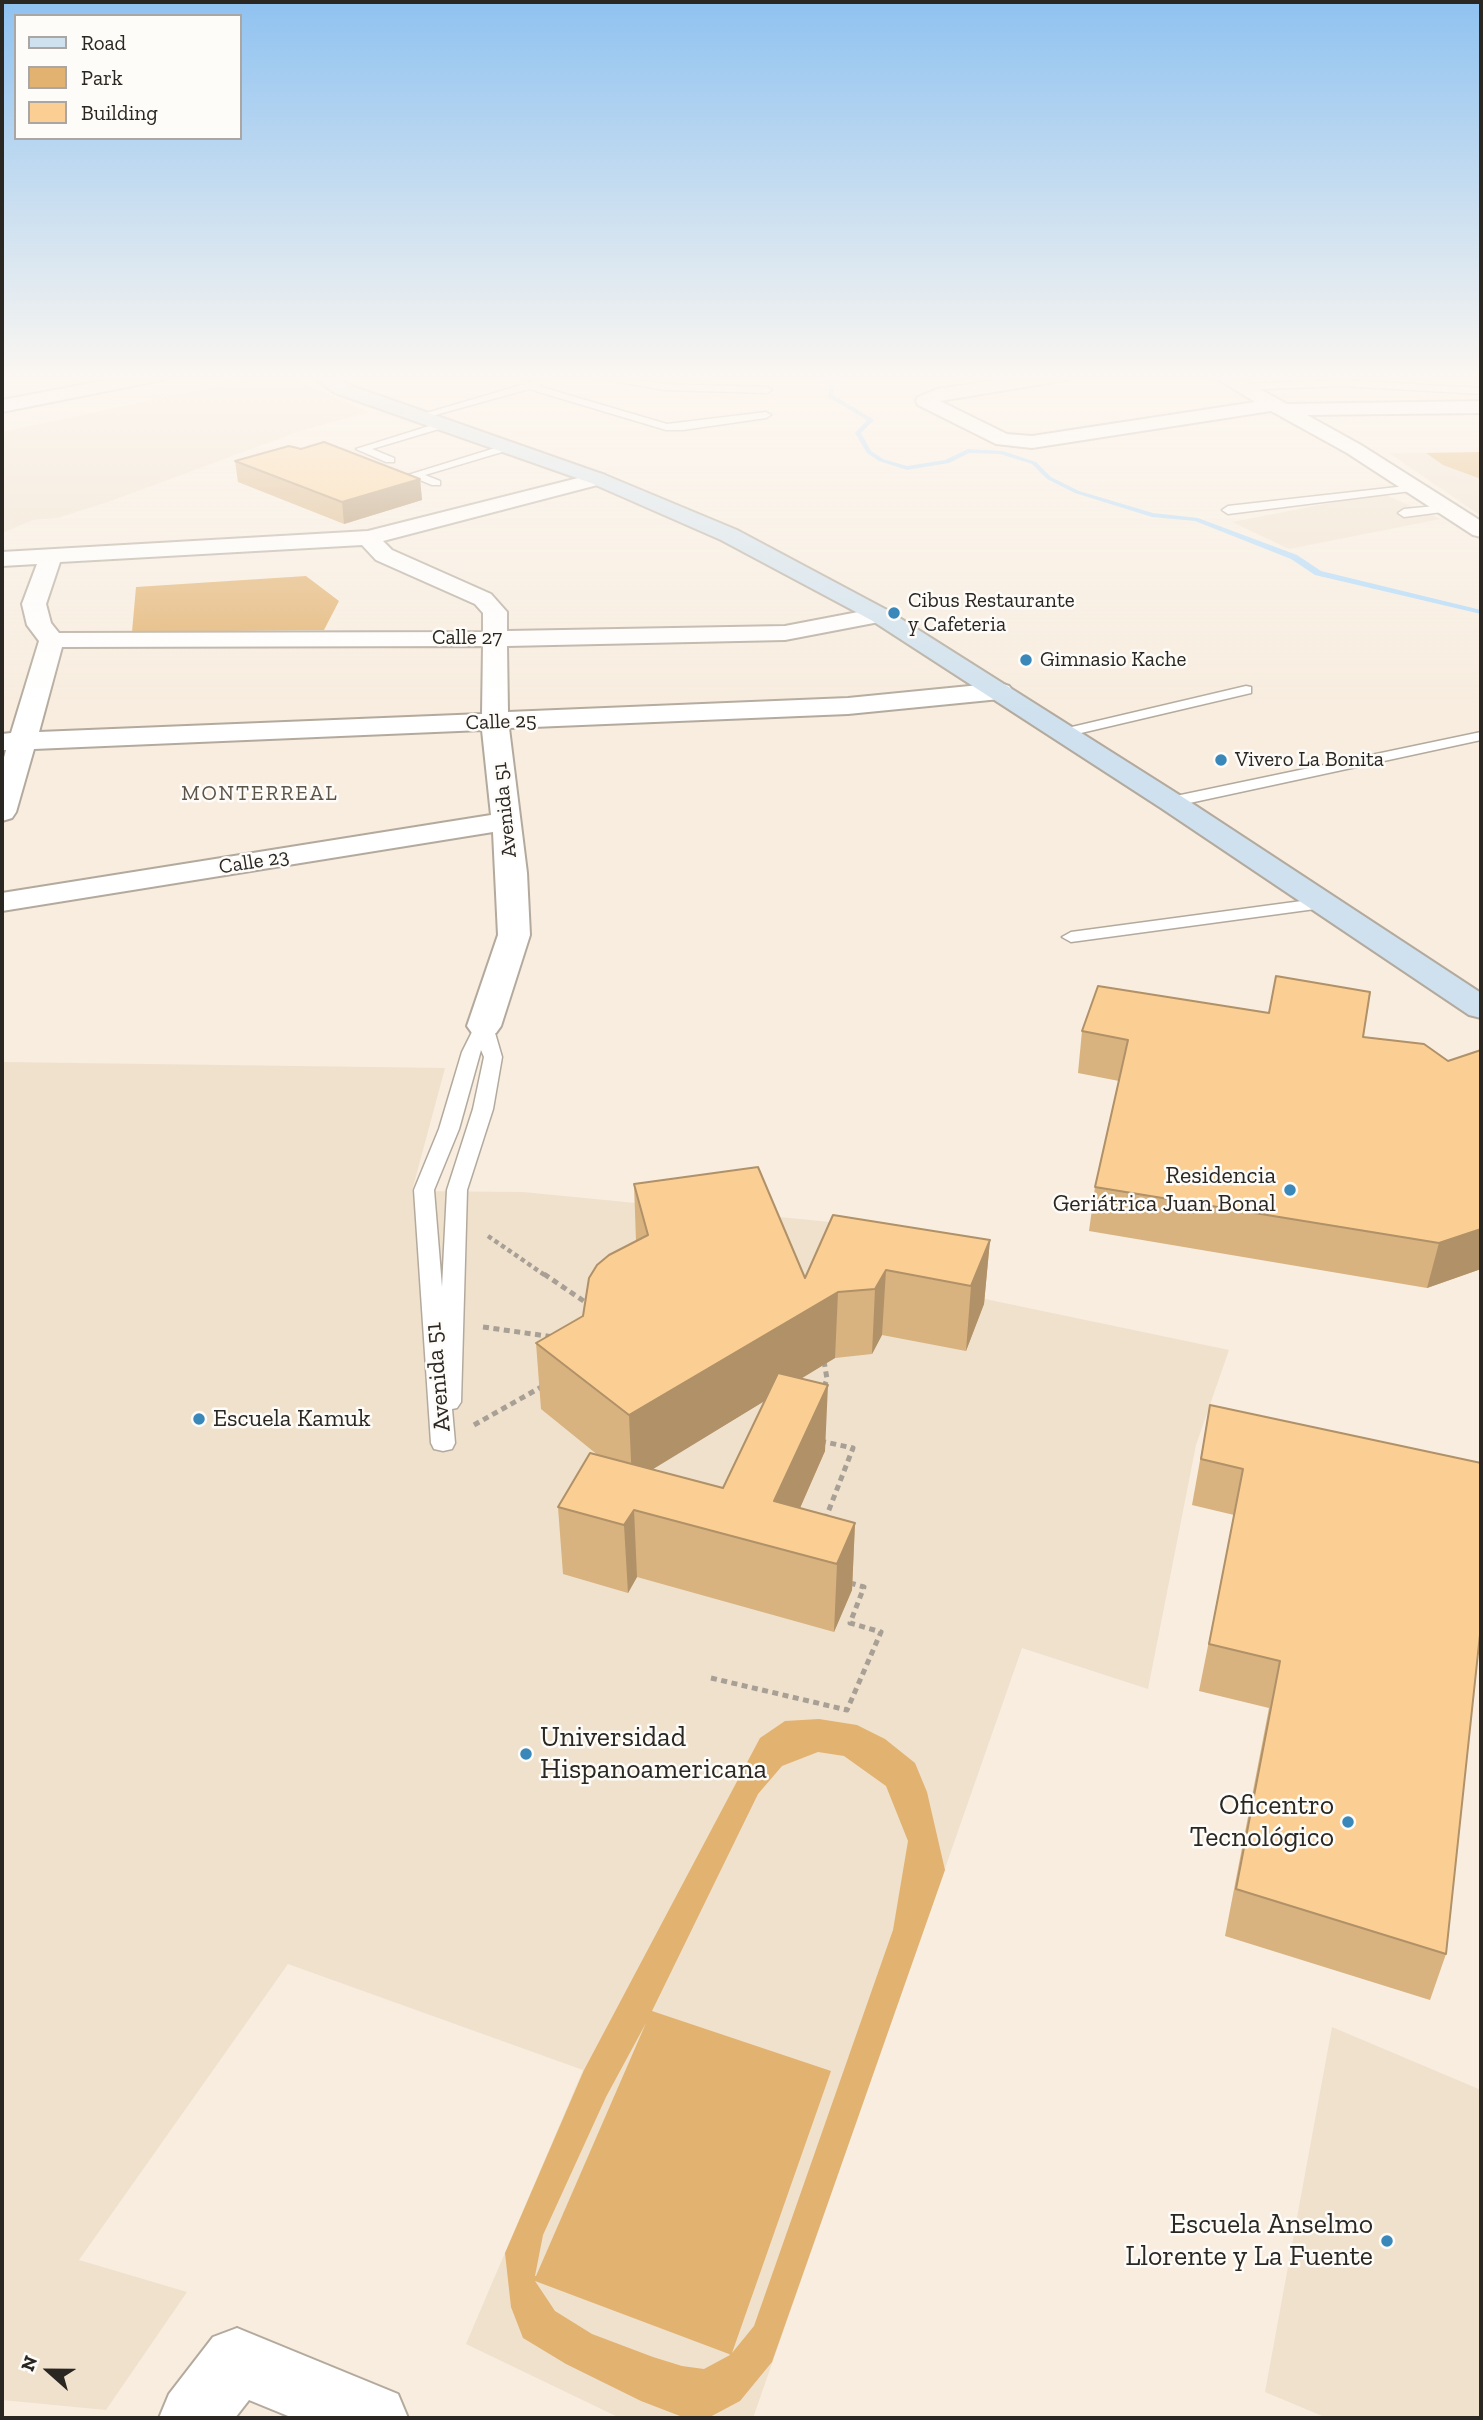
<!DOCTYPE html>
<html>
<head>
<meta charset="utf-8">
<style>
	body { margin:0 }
	#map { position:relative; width:1483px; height:2420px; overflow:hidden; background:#f8eddf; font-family:"Zilla Slab",serif }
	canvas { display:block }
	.frame { position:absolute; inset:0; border:4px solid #2a2621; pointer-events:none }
	.legend { position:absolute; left:14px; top:14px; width:228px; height:126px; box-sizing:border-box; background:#fefcf9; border:2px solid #a9a6a3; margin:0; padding:9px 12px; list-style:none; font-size:21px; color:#2a2621 }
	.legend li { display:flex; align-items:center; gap:14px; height:35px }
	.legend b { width:35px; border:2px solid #a9a6a3 }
	.north { position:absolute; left:14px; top:2336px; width:70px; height:70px; -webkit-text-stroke:5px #fefcf9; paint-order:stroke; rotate:291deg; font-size:19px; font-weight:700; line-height:28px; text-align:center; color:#2a2621 }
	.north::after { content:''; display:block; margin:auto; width:24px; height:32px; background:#2a2621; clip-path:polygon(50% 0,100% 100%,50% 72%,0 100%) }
</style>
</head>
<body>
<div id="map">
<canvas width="1483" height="2420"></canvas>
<div class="frame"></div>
<ul class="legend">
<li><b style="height:9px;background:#cfe1ee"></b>Road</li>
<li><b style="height:19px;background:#e2b270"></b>Park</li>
<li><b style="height:19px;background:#fbcf94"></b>Building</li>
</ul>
<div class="north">N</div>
</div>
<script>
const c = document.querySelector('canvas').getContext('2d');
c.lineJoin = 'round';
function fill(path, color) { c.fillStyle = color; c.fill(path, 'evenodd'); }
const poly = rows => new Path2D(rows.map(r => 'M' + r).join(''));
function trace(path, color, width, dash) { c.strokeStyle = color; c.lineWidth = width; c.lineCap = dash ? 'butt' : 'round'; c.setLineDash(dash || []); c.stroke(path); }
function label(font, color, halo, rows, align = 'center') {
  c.font = font + ' "Zilla Slab",serif'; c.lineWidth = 5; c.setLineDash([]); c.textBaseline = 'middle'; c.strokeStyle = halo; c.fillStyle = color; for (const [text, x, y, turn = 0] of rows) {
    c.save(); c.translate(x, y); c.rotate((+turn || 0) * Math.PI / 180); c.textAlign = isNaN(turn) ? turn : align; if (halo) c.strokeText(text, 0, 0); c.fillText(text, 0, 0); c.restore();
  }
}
fill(poly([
	[269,375,285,375,369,412,300,431,108,502,58,518,33,520,2,533,2,432],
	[1481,452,1481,516,1389,453],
	[1381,493,1441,519,1289,549,1232,522],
	[2,1062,445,1068,412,1191,523,1192,861,1225,837,1268,1229,1350,1196,1445,1148,1689,1022,1648,753,2418,620,2418,466,2344,583,2070,288,1964,79,2260,187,2292,106,2410,2,2400],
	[1332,2027,1481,2090,1481,2418,1327,2418,1265,2392]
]), '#f0e1cd');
fill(poly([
	[1481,452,1481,479,1443,465,1426,453],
	[306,576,339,601,324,630,132,632,136,587],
	[819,1719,857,1725,885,1739,915,1763,927,1792,945,1870,772,2362,740,2401,708,2418,680,2416,641,2401,566,2364,523,2338,511,2307,505,2253,584,2070,760,1738,785,1721],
	[818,1752,844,1756,886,1786,908,1841,893,1930,754,2326,732,2353,831,2071,652,2011,758,1794,782,1766],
	[646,2023,536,2276,535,2276,543,2235,606,2097],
	[535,2281,729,2354,730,2355,704,2369,682,2366,653,2357,592,2334,555,2311]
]), '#e2b270');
fill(poly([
	[824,375,830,375,836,381,833,395,873,419,873,421,861,433,871,451,883,459,907,466,945,460,968,449,1003,451,1036,462,1051,477,1079,491,1153,513,1198,518,1297,555,1321,571,1481,610,1481,614,1315,575,1291,559,1195,521,1152,517,1075,493,1047,479,1032,464,1000,454,969,453,949,463,907,470,879,461,867,453,855,433,867,420,828,397,830,381,824,375]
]), '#abd8fb');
const service = poly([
	[544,375,557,375,538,386,667,424,766,412,771,415,766,418,683,430,666,430,529,389,421,419,416,416,525,384,544,375],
	[578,375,604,375,665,384,767,387,772,390,767,393,665,390,578,375],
	[1342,380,1481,388,1481,394,1342,386,1241,390,1236,387,1241,384,1342,380],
	[445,421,450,424,449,426,372,449,394,458,394,462,386,462,356,449,445,421],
	[508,444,513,447,512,449,425,475,440,481,440,485,432,485,408,475,508,444],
	[1415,485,1419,486,1419,490,1228,514,1222,510,1228,506,1415,485],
	[1446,505,1452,509,1450,511,1404,517,1398,513,1404,509,1446,505],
	[1246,686,1251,687,1251,693,1064,737,1057,733,1059,730,1246,686],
	[1481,732,1481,740,1171,807,1163,802,1171,797,1481,732],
	[1324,898,1332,903,1330,907,1071,942,1062,937,1071,932,1324,898],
	[484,1020,493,1026,502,1057,493,1109,467,1190,461,1402,457,1408,452,1409,455,1443,452,1449,443,1451,434,1449,431,1443,414,1190,439,1129,462,1052,477,1022,484,1020],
	[481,1050,484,1057,473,1109,447,1190,442,1287,434,1190,459,1129,481,1050]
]);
const minor = poly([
	[133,375,171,375,162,380,2,412,2,400,133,375],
	[1031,375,1076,375,1067,380,940,401,1007,434,1032,436,1255,402,1211,375,1234,375,1287,404,1481,401,1481,413,1307,415,1361,445,1481,521,1481,537,1473,535,1347,453,1271,411,1032,448,996,444,918,405,916,401,918,397,937,389,1031,375],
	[598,473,605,475,608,479,605,483,383,541,392,550,491,594,507,612,507,631,785,626,879,608,887,610,891,615,887,620,879,622,785,640,507,646,508,712,848,698,1000,683,1009,686,1013,691,1009,696,1000,699,848,714,509,728,527,873,530,935,501,1026,496,1033,484,1036,472,1033,467,1026,498,935,493,832,2,911,2,893,491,815,482,730,34,749,16,812,12,818,2,821,2,765,6,750,2,750,2,734,11,733,39,641,27,625,22,604,37,564,2,566,2,552,368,531,598,473],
	[362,545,376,560,475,604,483,613,483,632,59,633,51,623,46,604,60,562,362,545],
	[483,646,482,714,39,732,62,647,483,646],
	[237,2328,398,2394,408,2418,293,2418,249,2400,235,2418,159,2418,169,2394,213,2337,237,2328]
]);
const secondary = poly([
	[309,375,331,375,349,385,605,475,737,530,887,610,1181,796,1481,993,1481,1018,1469,1015,1161,808,871,620,721,540,591,483,335,393,309,375]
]);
trace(service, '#b3aa9d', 3);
trace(minor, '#b3aa9d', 4);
trace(secondary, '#b3aa9d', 4);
trace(poly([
	[488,1236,546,1276]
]), '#a8a095', 4.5, [4.5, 3.5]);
trace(poly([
	[544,1274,588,1304],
	[483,1327,554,1337],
	[824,1361,827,1379,824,1387],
	[474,1425,543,1386],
	[820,1441,853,1448,825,1520],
	[711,1678,847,1710,881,1632,850,1623,864,1587,847,1582]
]), '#a8a095', 5, [6, 4.5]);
fill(service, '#fff');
fill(minor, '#fff');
fill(secondary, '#cfe1ee');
fill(poly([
	[235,461,420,479,422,500,344,524,238,482],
	[1082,1031,1363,1037,1448,1061,1481,1050,1481,1269,1427,1288,1089,1231,1095,1187,1119,1081,1078,1073],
	[634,1184,805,1278,990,1240,984,1304,966,1351,882,1335,872,1354,835,1358,801,1378,825,1451,800,1508,855,1523,852,1590,834,1632,637,1577,628,1593,563,1574,558,1507,599,1456,541,1409,536,1343,583,1316,636,1241],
	[766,1400,723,1488,652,1469],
	[1210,1405,1481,1463,1446,1954,1430,2000,1225,1936,1269,1708,1199,1691,1234,1515,1192,1505]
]), '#d8b27f');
fill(poly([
	[420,479,422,500,344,524,342,502],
	[1481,1229,1481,1269,1427,1288,1439,1243],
	[990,1240,984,1304,966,1351,971,1286],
	[886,1270,882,1335,872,1354,875,1289],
	[838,1292,835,1358,632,1482,629,1415],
	[828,1385,825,1451,782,1549,774,1501],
	[634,1510,637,1577,628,1593,624,1525],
	[855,1523,852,1590,834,1632,837,1564]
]), '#b09168');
const building = poly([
	[324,442,420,479,342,502,235,461,289,446,301,449,324,442],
	[1276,976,1370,992,1363,1037,1424,1044,1448,1061,1481,1050,1481,1229,1439,1243,1095,1187,1128,1040,1082,1031,1098,986,1269,1013,1276,976],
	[758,1167,805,1278,833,1215,990,1240,971,1286,886,1270,875,1289,838,1292,629,1415,536,1343,583,1316,589,1278,597,1265,609,1255,648,1235,634,1184,758,1167],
	[778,1373,828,1385,774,1501,855,1523,837,1564,634,1510,624,1525,558,1507,590,1453,723,1488,778,1373],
	[1210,1405,1481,1463,1481,1625,1446,1954,1236,1889,1280,1661,1209,1644,1243,1469,1201,1459,1210,1405]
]);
fill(building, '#fbcf94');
trace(building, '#b09168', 2);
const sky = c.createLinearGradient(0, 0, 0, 714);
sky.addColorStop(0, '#8fc2f0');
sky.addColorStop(0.53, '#fcf7f1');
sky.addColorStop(1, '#fcf7f100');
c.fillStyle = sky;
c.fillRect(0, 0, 1483, 714);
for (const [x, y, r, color] of [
	[894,613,7,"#3a87ba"],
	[1026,660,7,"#3a87ba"],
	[1221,760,7,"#3a87ba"],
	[1290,1190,7,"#3a87ba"],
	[199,1419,7,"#3a87ba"],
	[526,1754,7,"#3a87ba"],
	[1348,1822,7,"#3a87ba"],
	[1387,2241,7,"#3a87ba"]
]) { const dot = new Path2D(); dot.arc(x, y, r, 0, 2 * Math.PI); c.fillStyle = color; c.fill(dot); trace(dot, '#fefcf9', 2.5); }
label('21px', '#2a2621', '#fefcf9', [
	["Cibus Restaurante",908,601],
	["y Cafeteria",908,625],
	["Gimnasio Kache",1040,660],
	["Vivero La Bonita",1235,760]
], 'left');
label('21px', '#2a2621', '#fefcf9', [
	["Calle 27",467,638],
	["Calle 25",501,722,-2],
	["Avenida 51",505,810,-96],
	["Calle 23",254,862,-9]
]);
c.letterSpacing = '2px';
label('21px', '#5d5449', '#fefcf9', [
	["MONTERREAL",260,794]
]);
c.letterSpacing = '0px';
label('24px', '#2a2621', '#fefcf9', [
	["Residencia",1276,1176],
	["Geriátrica Juan Bonal",1276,1204],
	["Escuela Kamuk",213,1419,"left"]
], 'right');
label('24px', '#2a2621', '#fefcf9', [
	["Avenida 51",438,1377,-95]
]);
label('28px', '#2a2621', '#fefcf9', [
	["Universidad",540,1738,"left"],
	["Hispanoamericana",540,1770,"left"],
	["Oficentro",1334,1806],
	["Tecnológico",1334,1838],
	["Escuela Anselmo",1373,2225],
	["Llorente y La Fuente",1373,2257]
], 'right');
</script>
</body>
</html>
